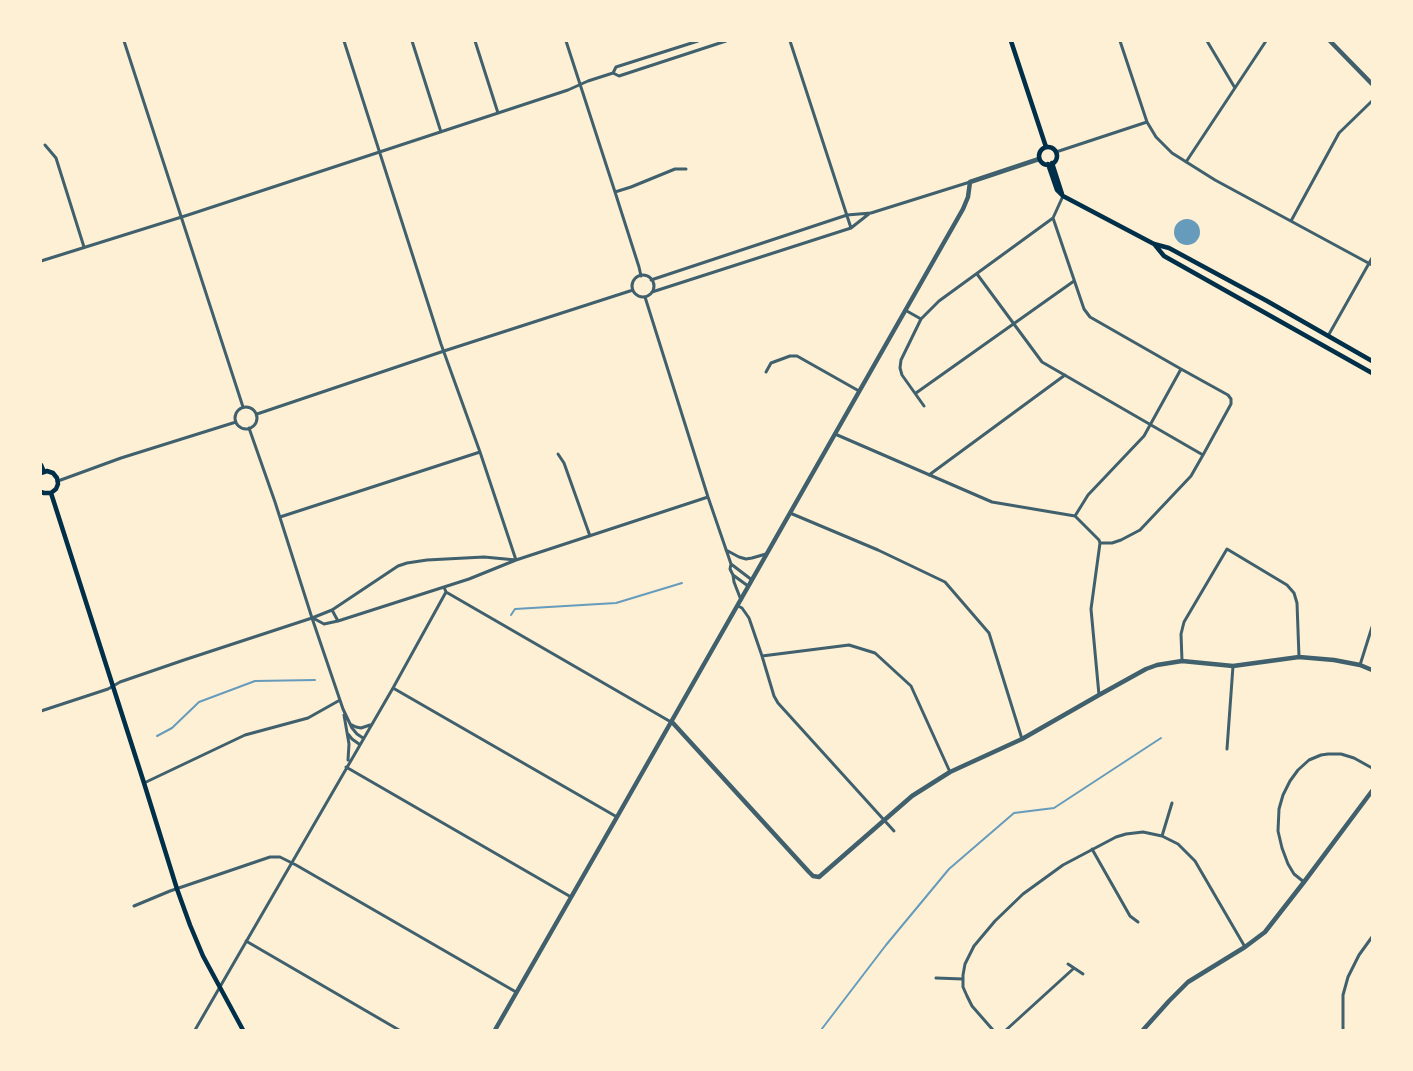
<!DOCTYPE html>
<html>
<head>
<meta charset="utf-8">
<style>
	body { margin:0 }
	#map { position:relative; width:1413px; height:1071px; overflow:hidden; background:#fdf0d5; font-family:Figtree,sans-serif }
	canvas { display:block }
	.frame { position:absolute; inset:0; border:42px solid #fdf0d5; pointer-events:none }
</style>
</head>
<body>
<div id="map">
<canvas width="1413" height="1071"></canvas>
<div class="frame"></div>
</div>
<script>
const c = document.querySelector('canvas').getContext('2d');
c.lineJoin = 'round';
function fill(path, color) { c.fillStyle = color; c.fill(path, 'evenodd'); }
const poly = rows => new Path2D(rows.map(r => 'M' + r).join(''));
function trace(path, color, width, dash) { c.strokeStyle = color; c.lineWidth = width; c.lineCap = dash ? 'butt' : 'round'; c.setLineDash(dash || []); c.stroke(path); }
fill(poly([
	'1174 232a13 13 0 1 1 26 0a13 13 0 1 1-26 0Z'
]), '#669bbc');
trace(poly([
	[511,615,515,609,616,603,682,583],
	[157,736,172,728,199,702,255,681,315,680],
	[821,1030,886,945,949,869,1014,813,1054,808,1161,738]
]), '#669bbc', 2);
trace(poly([
	[124,41,243,407],
	[344,41,441,344,480,452,516,560],
	[412,41,441,132],
	[475,41,498,113],
	[566,41,615,192,639,267,641,276],
	[790,41,851,228],
	[1120,41,1147,122,1156,137,1172,153,1215,180,1372,265],
	[1207,41,1235,88],
	[613,73,616,67,698,41],
	[45,145,56,158,84,247],
	[1056,152,1147,122],
	[1186,162,1266,41],
	[615,192,631,187,675,169,686,169],
	[1053,218,1084,309,1090,317,1181,369,1228,395,1231,399,1231,404,1203,455,1191,476,1140,530,1121,540,1112,543,1100,543],
	[1291,221,1339,133,1372,101],
	[41,261,188,215,568,90,588,81,613,73,619,76,726,41],
	[977,274,1042,362,1203,455],
	'632 286a11 11 0 1 1 22 0a11 11 0 1 1-22 0Z',
	[651,280,847,215,871,213,970,182],
	[652,292,851,228,870,213],
	[645,297,708,497,731,564,730,569,733,575,748,586],
	[905,310,921,319],
	[1328,336,1372,258],
	[766,372,771,363,790,356,797,356,859,391],
	[916,393,1074,281],
	[924,406,902,375,900,368,901,360,921,319,939,301,1053,218,1063,196],
	'235 418a11 11 0 1 1 22 0a11 11 0 1 1-22 0Z',
	[257,414,444,351,633,290],
	[249,428,275,502,312,618,343,709,352,728,357,734,363,738],
	[835,434,992,502,1075,516,1099,540,1100,543,1091,609,1099,695],
	[558,454,564,463,590,536],
	[929,475,1065,375],
	[58,481,121,458,236,422],
	[790,513,878,550,945,582,989,633,1022,739],
	[1075,516,1088,495,1144,436,1181,369],
	[280,517,480,452],
	[726,550,739,557,746,559,752,558,766,554],
	[731,564,752,580],
	[733,575,734,582,741,600],
	[444,587,446,592,671,722],
	[738,606,742,608,749,618,762,656,774,696,778,703,894,831],
	[332,610,338,621],
	[313,618,324,624,338,621,469,579,516,560,708,497],
	[762,656,849,645,875,653,911,686,950,772],
	[1182,661,1181,634,1184,622,1227,549,1287,585,1294,593,1297,603,1299,657],
	[1360,665,1372,627],
	[393,688,617,817],
	[41,711,108,689,120,682,184,660,312,618,332,610,398,566,407,563,427,560,484,557,516,560],
	[344,715,349,744,348,760],
	[350,724,356,727,361,728,370,725],
	[348,734,352,739,359,744],
	[1227,749,1233,666],
	[346,767,571,897],
	[144,783,245,735,308,718,340,700],
	[1162,836,1172,803],
	[1092,849,1130,916,1138,922],
	[1304,882,1294,874,1288,864,1282,848,1278,831,1279,809,1283,795,1290,781,1298,770,1309,760,1321,755,1328,754,1341,754,1354,758,1372,768],
	[134,906,170,891,270,857,280,857,296,865,516,992],
	[246,941,399,1030],
	[1068,964,1083,974],
	[936,978,963,979],
	[195,1030,393,688,446,592],
	[993,1030,972,1006,967,996,963,987,963,975,965,964,974,946,995,921,1023,894,1063,865,1116,837,1126,834,1143,832,1162,836,1178,844,1195,861,1245,947],
	[1006,1030,1073,969],
	[1343,1030,1343,995,1348,977,1359,955,1372,937]
]), '#3f606c', 3);
trace(poly([
	[1330,41,1372,84],
	[672,722,809,872,813,876,819,877,912,796,950,772,1022,739,1099,695,1146,669,1157,665,1182,661,1233,666,1299,657,1334,660,1360,665,1372,670],
	[495,1030,617,817,963,209,968,197,970,182,1039,159],
	[1143,1030,1169,1001,1188,982,1245,947,1265,932,1304,882,1372,791]
]), '#3f606c', 4.5);
trace(poly([
	[1011,41,1046,147],
	'1039 156a9 9 0 1 1 18 0a9 9 0 1 1-18 0Z',
	[1052,163,1062,194],
	[1048,164,1057,190,1063,196,1154,244,1169,248,1267,301,1372,361],
	[1155,245,1164,256,1372,373],
	[41,465,44,472],
	[41,473,47,471,53,473,57,478,58,484,56,489,51,493,44,493,41,492],
	[51,493,144,783,177,889,190,925,203,956,243,1030]
]), '#003049', 4.5);
</script>
</body>
</html>
